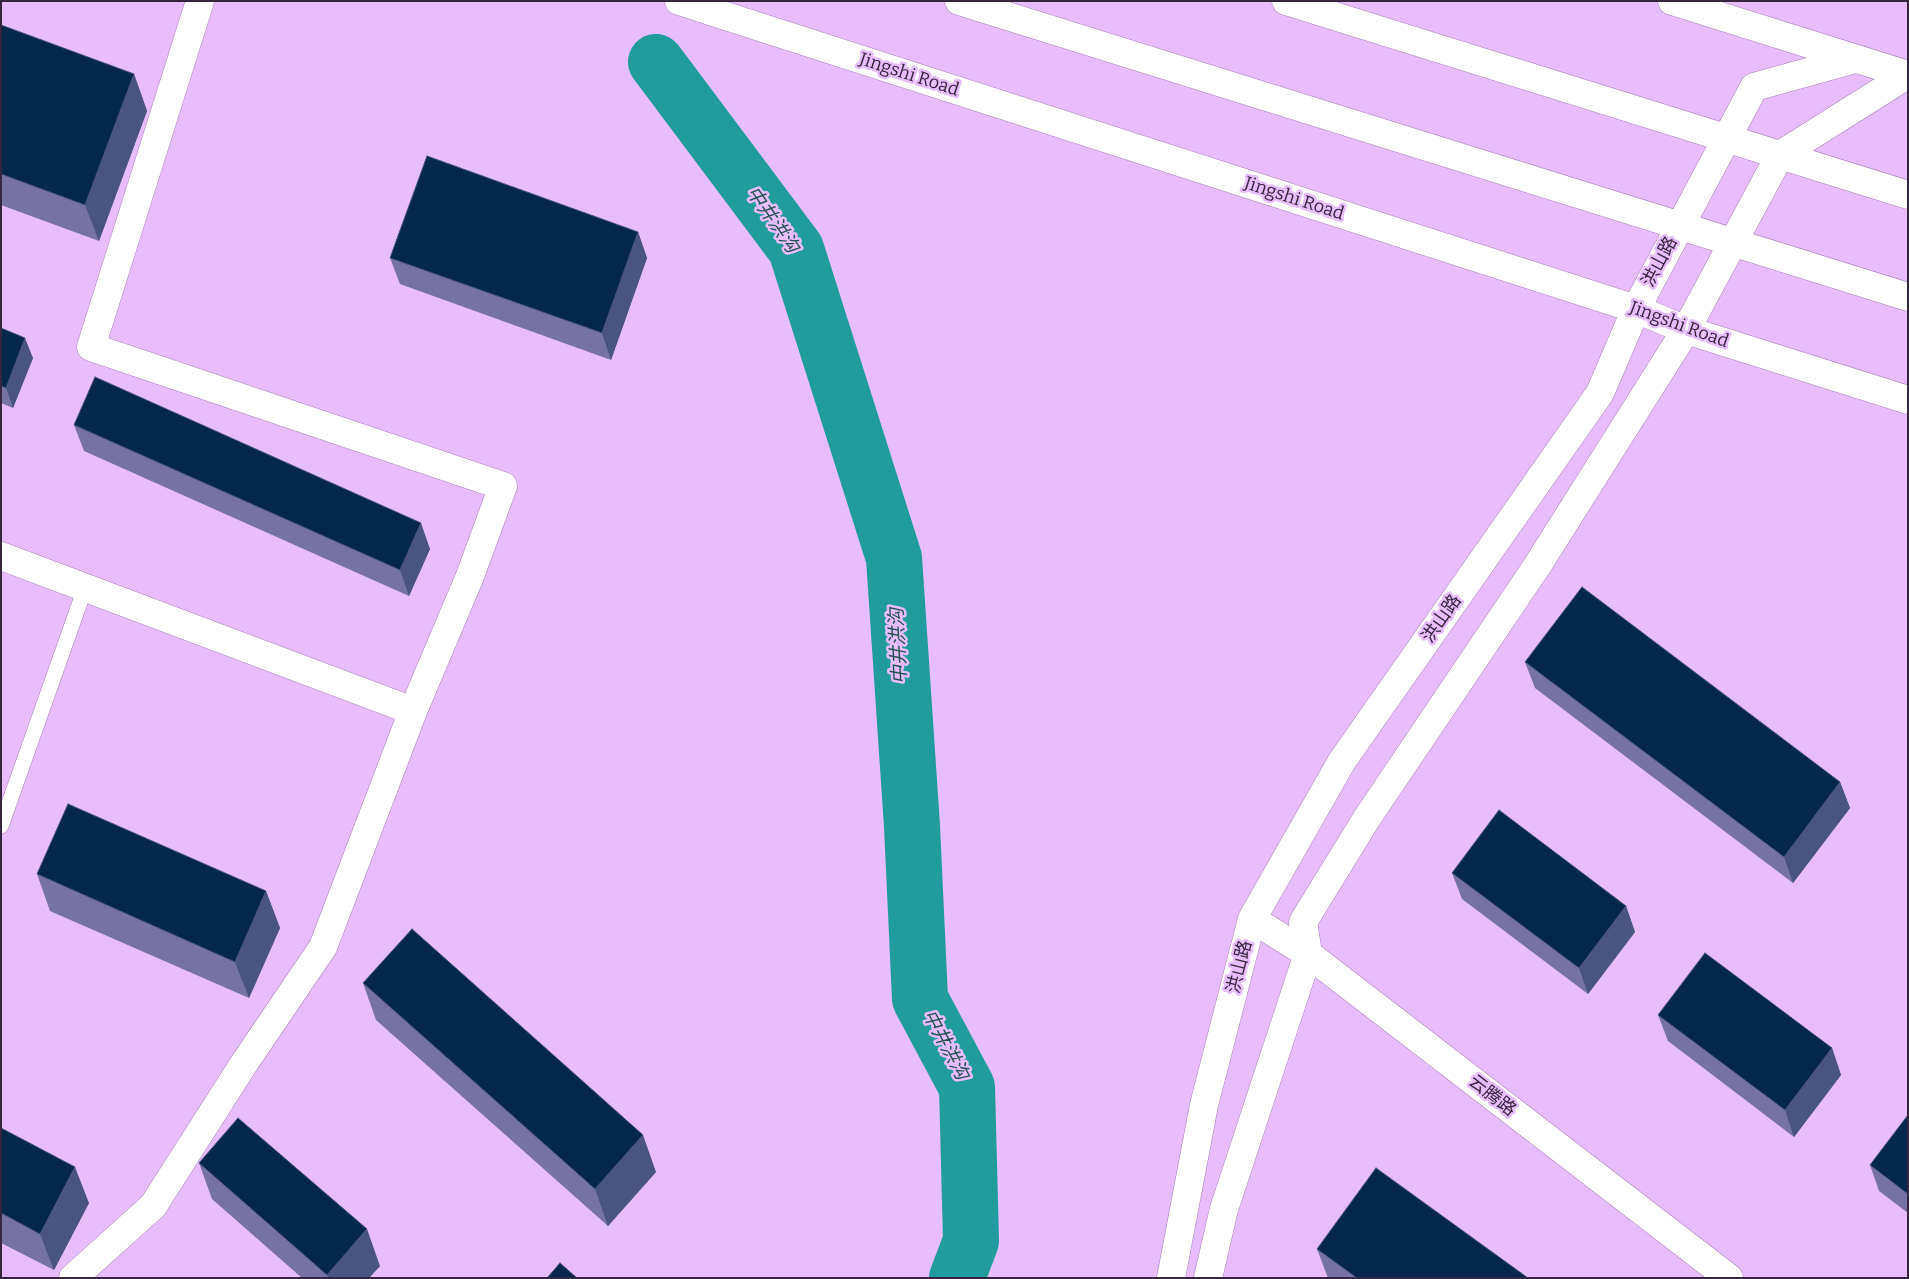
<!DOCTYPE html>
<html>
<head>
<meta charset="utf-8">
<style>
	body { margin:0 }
	#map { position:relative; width:1909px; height:1279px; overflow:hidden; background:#e7bdfd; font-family:Bitter,serif }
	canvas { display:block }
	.frame { position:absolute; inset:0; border:2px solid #35253d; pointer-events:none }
</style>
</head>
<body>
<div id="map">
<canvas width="1909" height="1279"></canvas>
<div class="frame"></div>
</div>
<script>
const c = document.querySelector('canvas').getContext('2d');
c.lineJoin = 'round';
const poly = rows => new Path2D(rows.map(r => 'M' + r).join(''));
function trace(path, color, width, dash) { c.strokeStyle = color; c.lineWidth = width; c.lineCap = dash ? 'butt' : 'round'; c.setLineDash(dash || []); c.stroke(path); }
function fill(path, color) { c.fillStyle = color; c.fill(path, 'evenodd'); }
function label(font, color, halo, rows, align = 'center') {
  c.font = font + ' Bitter,"Noto Sans SC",serif'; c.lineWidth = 5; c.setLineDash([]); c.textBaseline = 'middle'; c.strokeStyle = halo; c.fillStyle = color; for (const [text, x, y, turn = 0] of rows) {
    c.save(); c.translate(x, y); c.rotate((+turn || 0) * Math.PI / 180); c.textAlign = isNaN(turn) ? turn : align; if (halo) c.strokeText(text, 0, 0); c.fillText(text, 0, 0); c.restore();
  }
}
trace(poly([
	[656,62,796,249,894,558,912,826,920,999,967,1087,971,1241,957,1278]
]), '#1f9c9b', 56);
const lane = poly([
	[1,826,85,588]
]);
const street = poly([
	[1,556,413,711],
	[73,1278,153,1206,243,1065,323,947,413,711,470,576,503,486,91,347,200,1]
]);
const secondary = poly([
	[679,1,1636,309,1686,330,1908,400],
	[1672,1,1908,75],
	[1252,919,1308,954,1729,1278],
	[1171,1278,1204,1105,1252,919,1342,761,1600,393,1636,309,1754,87,1855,59],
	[1208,1278,1224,1209,1308,954,1303,922,1367,818,1537,566,1686,330,1780,155,1907,75]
]);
const highway = poly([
	[959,1,1908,297],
	[1286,1,1908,195]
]);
trace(lane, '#a77fbb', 16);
trace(street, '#a77fbb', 29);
trace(secondary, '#a77fbb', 29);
trace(highway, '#a77fbb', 29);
trace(lane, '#fff', 15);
trace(street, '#fff', 28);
trace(secondary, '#fff', 28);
trace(highway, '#fff', 28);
fill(poly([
	[1,25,134,74,147,111,99,241,1,205],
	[638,232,647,258,611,360,400,284,390,258],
	[1,328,33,358,13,408,1,403],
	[74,425,430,549,409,596,84,451],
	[1525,662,1840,782,1850,808,1793,883,1535,688],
	[1452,873,1626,906,1635,932,1588,994,1462,899],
	[37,874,266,891,280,928,249,998,50,911],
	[363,983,656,1172,608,1226,376,1020],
	[1658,1015,1832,1048,1841,1075,1794,1137,1668,1041],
	[1908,1115,1908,1213,1879,1191,1870,1165],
	[1,1128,89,1203,54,1270,1,1243],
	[199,1163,380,1266,369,1278,302,1278,212,1199],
	[1317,1249,1528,1278,1328,1278]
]), '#7672a4');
fill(poly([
	[134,74,147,111,99,241,85,205],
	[638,232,647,258,611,360,602,333],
	[25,338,33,358,13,408,6,388],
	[421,523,430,549,409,596,400,570],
	[1840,782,1850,808,1793,883,1784,857],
	[266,891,280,928,249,998,235,962],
	[1626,906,1635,932,1588,994,1579,968],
	[1832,1048,1841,1075,1794,1137,1785,1110],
	[643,1135,656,1172,608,1226,595,1189],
	[75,1167,89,1203,54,1270,40,1234],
	[367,1229,380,1266,369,1278,328,1278,327,1275]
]), '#495480');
const building = poly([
	[1,25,134,74,85,205,1,174,1,25],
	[427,156,638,232,602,333,390,258,427,156],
	[1,328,25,338,6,388,1,386,1,328],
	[95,377,421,523,400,570,74,425,95,377],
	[1582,587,1840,782,1784,857,1525,662,1582,587],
	[68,804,266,891,235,962,37,874,68,804],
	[1499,810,1626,906,1579,968,1452,873,1499,810],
	[412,929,643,1135,595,1189,363,983,412,929],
	[1705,953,1832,1048,1785,1110,1658,1015,1705,953],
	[1908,1115,1908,1194,1870,1165,1908,1115],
	[238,1118,367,1229,327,1275,199,1163,238,1118],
	[1,1128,75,1167,40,1234,1,1213,1,1128],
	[1376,1168,1528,1278,1357,1278,1317,1249,1376,1168],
	[560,1263,577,1278,547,1278,560,1263]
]);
fill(building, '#05274b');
trace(building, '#495480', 1);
label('18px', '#35253d', '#e7bdfd', [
	["Jingshi Road",909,75,18],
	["Jingshi Road",1294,199,18],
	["洪山路",1660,262,-62],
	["Jingshi Road",1679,325,20],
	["洪山路",1442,619,-55],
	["洪山路",1240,967,-76],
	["云腾路",1492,1096,38]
]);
label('italic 19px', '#215251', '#e7bdfd', [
	["中井洪沟",772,220,55],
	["中井洪沟",899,646,-93],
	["中井洪沟",945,1045,62]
]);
</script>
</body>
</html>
